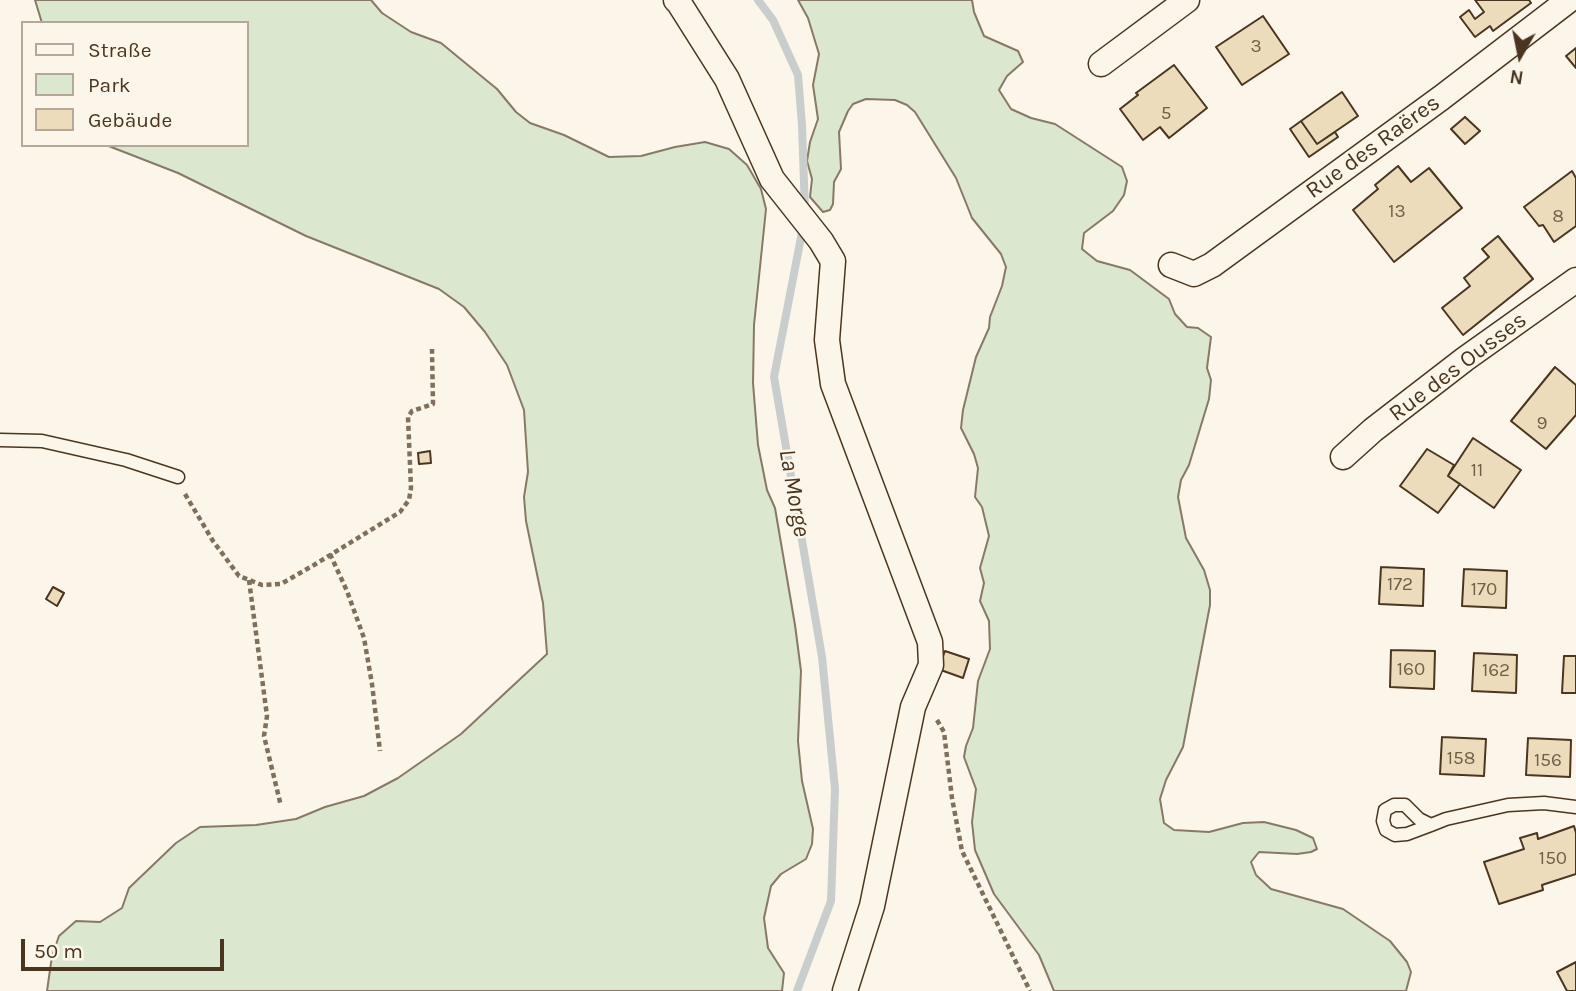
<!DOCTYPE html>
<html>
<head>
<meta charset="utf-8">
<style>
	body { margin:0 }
	#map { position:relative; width:1576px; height:991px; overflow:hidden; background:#fbf6e9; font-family:Karla,sans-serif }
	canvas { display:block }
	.legend { position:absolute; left:21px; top:21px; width:228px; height:126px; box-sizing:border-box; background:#fbf6e9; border:2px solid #b4a999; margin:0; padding:9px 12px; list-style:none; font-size:21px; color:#4a3520 }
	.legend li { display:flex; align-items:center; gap:14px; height:35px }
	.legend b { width:35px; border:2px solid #b4a999 }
	.north { position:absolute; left:1485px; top:21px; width:70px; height:70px; -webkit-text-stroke:5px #fbf6e9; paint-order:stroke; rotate:189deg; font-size:19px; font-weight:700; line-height:28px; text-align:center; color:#4a3520 }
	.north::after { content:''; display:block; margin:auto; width:24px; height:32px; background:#4a3520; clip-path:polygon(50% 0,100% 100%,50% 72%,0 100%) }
	.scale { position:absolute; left:21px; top:939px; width:203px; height:32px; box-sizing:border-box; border:4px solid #4a3520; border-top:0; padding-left:9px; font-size:21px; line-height:24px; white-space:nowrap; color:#4a3520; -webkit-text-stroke:5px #fbf6e9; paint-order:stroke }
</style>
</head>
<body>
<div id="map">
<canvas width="1576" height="991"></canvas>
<ul class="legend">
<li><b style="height:9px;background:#fbf6e9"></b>Straße</li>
<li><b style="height:19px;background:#dce7d0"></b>Park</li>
<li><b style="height:19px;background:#ecdcbc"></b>Gebäude</li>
</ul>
<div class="north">N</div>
<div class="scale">50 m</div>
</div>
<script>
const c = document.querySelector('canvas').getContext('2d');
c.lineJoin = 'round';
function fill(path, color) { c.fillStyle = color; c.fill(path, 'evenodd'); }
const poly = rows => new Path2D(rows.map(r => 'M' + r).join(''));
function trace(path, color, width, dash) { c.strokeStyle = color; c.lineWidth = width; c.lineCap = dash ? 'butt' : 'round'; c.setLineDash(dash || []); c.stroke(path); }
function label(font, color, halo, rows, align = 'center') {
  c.font = font + ' Karla,sans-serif'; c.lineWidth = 5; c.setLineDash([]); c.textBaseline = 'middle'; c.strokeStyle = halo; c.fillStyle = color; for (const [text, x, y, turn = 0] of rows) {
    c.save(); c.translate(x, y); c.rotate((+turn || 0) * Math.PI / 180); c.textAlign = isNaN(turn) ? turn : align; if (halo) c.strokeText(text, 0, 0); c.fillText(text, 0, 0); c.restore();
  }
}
const green = poly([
	[35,0,371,0,382,13,411,32,441,43,497,89,516,112,530,123,564,135,609,157,641,156,675,147,705,142,729,149,747,165,761,189,766,209,754,325,753,383,758,445,767,490,775,508,795,625,801,671,798,741,802,781,813,829,812,844,806,859,781,874,771,886,764,918,768,948,784,973,782,991,47,991,52,956,59,936,76,921,100,922,122,908,129,888,176,843,200,827,256,825,296,819,325,807,364,796,398,778,461,734,547,654,543,603,526,521,524,497,528,472,524,410,507,365,485,332,464,307,439,289,306,236,178,173,106,145,247,145,247,23,42,23,35,0],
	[798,0,972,0,974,12,984,36,1018,51,1023,62,1007,76,999,90,1011,109,1031,118,1055,124,1122,167,1127,181,1124,195,1113,211,1084,233,1082,249,1097,261,1130,270,1169,299,1175,314,1187,327,1198,328,1211,337,1207,368,1211,380,1209,399,1189,465,1181,480,1178,497,1186,538,1204,570,1210,590,1210,605,1183,747,1166,780,1160,799,1164,823,1174,830,1209,832,1243,823,1264,822,1296,830,1313,838,1317,849,1311,852,1297,854,1259,852,1251,862,1256,875,1271,889,1343,909,1390,941,1407,962,1411,972,1406,991,1054,991,1039,955,994,894,975,850,972,822,976,789,964,757,966,746,973,728,978,681,990,649,989,621,980,601,984,583,980,568,989,536,982,507,975,497,978,468,974,454,961,428,963,410,976,357,989,328,990,317,1002,286,1006,267,1001,254,972,218,956,178,915,112,907,105,895,100,866,99,853,104,848,111,839,132,841,169,834,182,833,204,830,210,823,212,810,197,812,179,807,161,810,142,818,119,813,85,819,54,808,18,798,0]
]);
fill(green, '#dce7d0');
trace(green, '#887966', 2);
trace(poly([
	[758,0,773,20,798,75,802,125,805,211],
	[797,991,831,901,835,789,822,657,774,377,803,227]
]), '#c9cecd', 8);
const building = poly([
	[1475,0,1529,0,1531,3,1493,31,1490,26,1475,37,1460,17,1469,10,1475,19,1484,12,1475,0],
	[1263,16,1289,54,1242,85,1216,47,1263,16],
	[1576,48,1576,68,1566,56,1576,48],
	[1174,65,1207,108,1169,138,1160,127,1143,140,1120,109,1138,95,1136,93,1174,65],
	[1342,92,1358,116,1317,144,1301,121,1342,92],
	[1465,117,1480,131,1465,144,1451,129,1465,117],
	[1301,121,1317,144,1335,132,1338,137,1309,157,1290,129,1301,121],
	[1398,166,1411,182,1429,168,1462,208,1394,262,1353,210,1378,189,1375,185,1398,166],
	[1572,171,1576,178,1576,226,1554,242,1543,225,1539,226,1524,207,1572,171],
	[1498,236,1533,279,1463,335,1442,308,1470,286,1464,278,1489,257,1482,249,1498,236],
	[1555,367,1576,385,1576,415,1546,449,1511,421,1555,367],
	[1473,438,1521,470,1494,508,1448,476,1473,438],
	[1427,449,1454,465,1448,476,1460,484,1438,513,1400,486,1427,449],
	[430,451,431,463,419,464,418,453,430,451],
	[1381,567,1424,569,1423,606,1379,604,1381,567],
	[1464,569,1507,571,1506,608,1462,606,1464,569],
	[53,587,64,593,57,606,46,599,53,587],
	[1391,650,1435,651,1434,689,1390,687,1391,650],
	[945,651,969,659,963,678,938,669,945,651],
	[1474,653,1517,655,1516,693,1472,691,1474,653],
	[1564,656,1576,656,1576,693,1562,693,1564,656],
	[1442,737,1486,739,1484,776,1440,774,1442,737],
	[1528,738,1571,740,1570,777,1526,775,1528,738],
	[1574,826,1576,833,1576,874,1542,885,1543,890,1499,904,1484,862,1524,849,1520,838,1537,833,1538,839,1574,826],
	[1576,962,1576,991,1567,991,1557,972,1576,962]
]);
fill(building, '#ecdcbc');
trace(building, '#4a3520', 2);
const lane = poly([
	[0,440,42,441,126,460,178,477],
	[1431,825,1419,819,1405,805,1394,805,1385,810,1383,821,1386,830,1395,835,1407,834,1431,825,1446,819,1508,805,1544,803,1576,807]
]);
const street = poly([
	[676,0,679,3,727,79,772,179,821,241,833,261,827,340,833,384,930,642,931,665,913,707,872,906,845,991],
	[1101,64,1187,0],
	[1171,265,1194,274,1212,265,1441,98,1569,0],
	[1343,457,1373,430,1465,359,1576,280]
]);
trace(lane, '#4a3520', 15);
trace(street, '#4a3520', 27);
trace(poly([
	[185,494,213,541,239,576,262,585,281,584,314,565,400,512,409,500,411,488,408,417,412,411,433,404,432,349],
	[330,554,347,591,364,638,372,684,380,751],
	[249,580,267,716,264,736,281,806],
	[937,720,944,732,952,798,962,851,1030,991]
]), '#7f6f5c', 4.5, [5, 3.5]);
trace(lane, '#fbf6e9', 12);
trace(street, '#fbf6e9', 24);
label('19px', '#725f47', null, [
	["3",1256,47],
	["5",1166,114],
	["13",1397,212],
	["8",1558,217],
	["9",1542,424],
	["11",1477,471],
	["172",1400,585],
	["170",1484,590],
	["160",1411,670],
	["162",1496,671],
	["158",1461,759],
	["156",1548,761],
	["150",1553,859]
]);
label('23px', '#4a3520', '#fbf6e9', [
	["Rue des Raëres",1373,147,-36],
	["Rue des Ousses",1458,367,-37]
]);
label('italic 24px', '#4a3520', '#fbf6e9', [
	["La Morge",794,493,80]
]);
</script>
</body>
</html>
